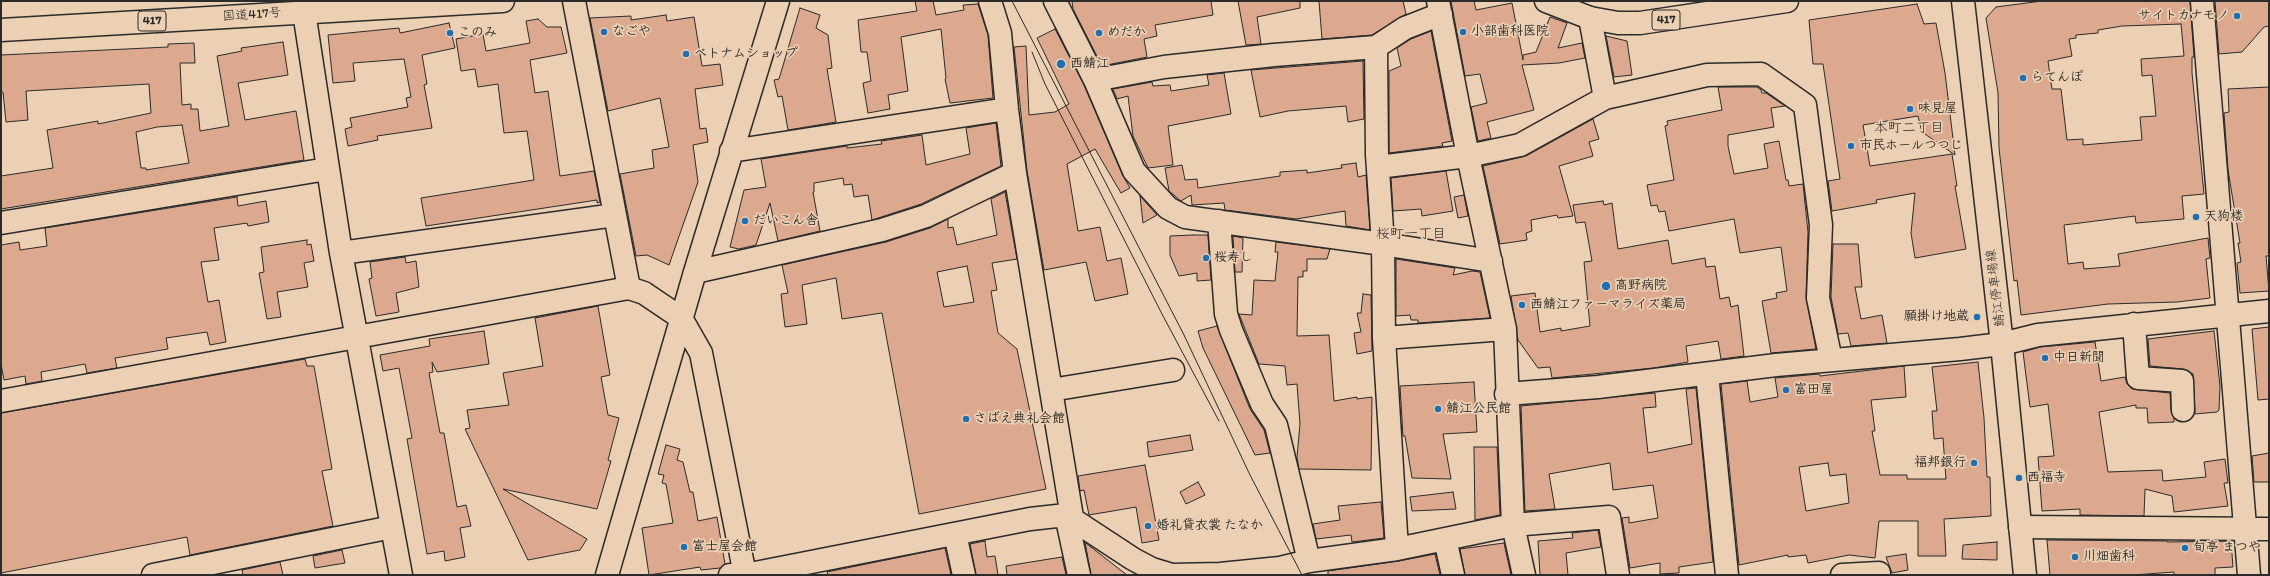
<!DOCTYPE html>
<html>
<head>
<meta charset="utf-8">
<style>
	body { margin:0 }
	#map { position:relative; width:2270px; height:576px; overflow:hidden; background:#ebd0b3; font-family:Itim,sans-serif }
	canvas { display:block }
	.frame { position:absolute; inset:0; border:2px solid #2b2b2b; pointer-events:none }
</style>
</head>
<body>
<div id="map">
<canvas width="2270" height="576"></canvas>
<div class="frame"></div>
</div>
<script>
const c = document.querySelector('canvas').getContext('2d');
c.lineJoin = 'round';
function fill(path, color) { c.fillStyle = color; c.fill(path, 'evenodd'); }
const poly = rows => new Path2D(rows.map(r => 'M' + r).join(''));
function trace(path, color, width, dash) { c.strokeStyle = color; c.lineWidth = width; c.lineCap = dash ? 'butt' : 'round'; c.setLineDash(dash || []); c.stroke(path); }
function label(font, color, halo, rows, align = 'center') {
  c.font = font + ' Itim,"Klee One",sans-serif'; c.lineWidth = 3.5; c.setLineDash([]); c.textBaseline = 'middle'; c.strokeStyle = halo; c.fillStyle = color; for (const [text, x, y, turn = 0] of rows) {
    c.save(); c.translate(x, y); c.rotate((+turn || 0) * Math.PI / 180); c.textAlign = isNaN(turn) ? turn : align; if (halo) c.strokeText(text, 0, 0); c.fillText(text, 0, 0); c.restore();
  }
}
const building = poly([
	[915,1,933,1,936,15,964,10,963,5,978,4,988,35,993,98,950,103,945,79,946,78,941,29,901,37,908,91,888,95,890,109,868,113,863,83,871,81,867,52,861,52,858,20,917,11,915,1],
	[1072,1,1211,1,1213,15,1155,25,1157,36,1144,39,1147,57,1102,66,1073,9,1072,1],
	[1238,1,1300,1,1300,8,1257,17,1261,44,1246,45,1238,1],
	[1319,1,1403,1,1406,14,1372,35,1322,39,1319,1],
	[1451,1,1474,1,1476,10,1512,3,1523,60,1523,55,1536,52,1550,17,1567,23,1558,48,1582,43,1585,58,1559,63,1522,65,1534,110,1487,122,1491,138,1478,141,1471,107,1487,103,1480,74,1465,76,1451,1],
	[2042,1,2190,1,2194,57,2192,57,2192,73,2204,194,2182,196,2184,219,2136,223,2135,216,2064,225,2068,264,2083,262,2084,269,2120,266,2118,254,2208,238,2210,258,2206,259,2210,298,2177,302,2108,304,2021,315,2017,280,2014,281,1999,148,1998,93,1986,18,1996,7,2042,1],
	[2181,24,2184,56,2141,59,2142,76,2152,75,2156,116,2140,117,2142,140,2083,145,2083,139,2067,140,2061,89,2052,89,2048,61,2072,56,2069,39,2076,38,2076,35,2098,33,2098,30,2122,26,2181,24],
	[2215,1,2269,1,2269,26,2264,27,2242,52,2219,54,2215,1],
	[1917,4,1924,24,1936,23,1945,73,1955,155,1922,132,1918,116,1863,125,1870,166,1952,154,1957,186,1955,186,1966,249,1915,258,1911,233,1915,193,1876,200,1877,203,1832,211,1828,181,1840,179,1823,64,1813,64,1809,20,1917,4],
	[800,8,820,15,816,28,828,35,832,68,827,69,836,122,788,130,782,96,778,97,774,80,779,79,800,8],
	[666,15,667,21,694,17,702,66,720,64,723,85,695,89,700,129,706,128,708,142,693,145,698,182,669,265,647,255,636,256,620,174,654,168,652,150,669,147,660,98,608,111,590,18,631,16,631,20,666,15],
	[538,19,547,27,561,27,567,53,530,60,535,93,548,91,560,176,594,171,600,202,597,203,597,200,426,226,421,198,534,180,527,131,504,133,498,84,478,87,475,69,461,71,456,39,483,34,486,51,530,43,526,21,538,19],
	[449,23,455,48,422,55,427,84,424,85,432,128,377,136,378,140,348,146,345,129,352,127,350,118,408,107,406,98,411,97,404,59,353,63,355,81,333,83,328,35,399,28,400,33,449,23],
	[1055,29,1084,85,1123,176,1130,188,1121,193,1095,149,1067,164,1078,231,1100,227,1107,261,1121,258,1128,294,1095,301,1086,262,1044,270,1027,171,1014,47,1026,46,1029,115,1055,112,1069,104,1037,38,1055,29],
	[1431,31,1452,141,1442,143,1443,146,1389,153,1389,71,1401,66,1397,48,1411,39,1431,31],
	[1606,36,1627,41,1632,75,1614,77,1606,36],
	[283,42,288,75,238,83,245,120,296,111,304,160,1,209,1,176,53,168,47,130,98,121,98,124,151,113,149,84,26,91,28,120,6,122,3,92,1,92,1,55,168,47,168,44,194,43,195,63,180,63,182,105,191,104,191,109,198,109,200,131,229,126,217,56,242,51,241,48,283,42],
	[182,125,189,163,146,170,146,168,141,168,136,132,157,127,182,125],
	[1363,61,1364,119,1348,122,1346,106,1288,111,1260,117,1251,70,1363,61],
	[1224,73,1231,114,1168,126,1173,165,1148,168,1133,136,1128,96,1117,99,1113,89,1152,82,1153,86,1170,85,1171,91,1209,85,1207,75,1224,73],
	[1718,87,1757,87,1761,90,1762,93,1766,93,1785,106,1771,108,1774,127,1728,135,1728,146,1734,174,1768,168,1764,144,1779,141,1786,180,1788,180,1789,186,1803,184,1808,232,1806,298,1816,349,1771,353,1762,301,1777,298,1776,293,1787,291,1781,247,1740,253,1734,219,1669,231,1665,211,1659,212,1657,205,1651,206,1647,185,1674,180,1665,126,1668,125,1667,121,1722,110,1718,87],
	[2269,87,2269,256,2266,256,2269,291,2240,293,2237,263,2241,262,2238,243,2240,243,2228,170,2224,113,2229,112,2228,89,2269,87],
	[1593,119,1599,139,1589,142,1593,156,1559,166,1573,216,1558,218,1557,215,1531,220,1532,231,1526,233,1527,240,1500,244,1483,166,1526,156,1593,119],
	[996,123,1001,166,921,204,872,220,868,195,854,197,852,184,844,185,843,178,814,183,814,192,813,192,820,231,778,241,770,203,756,245,739,249,730,247,744,190,766,187,761,159,847,146,847,148,882,144,881,141,922,135,926,165,970,154,966,128,996,123],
	[1356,163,1358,177,1366,175,1370,230,1346,226,1345,211,1296,219,1225,210,1224,203,1192,205,1191,195,1181,201,1169,191,1165,168,1182,165,1185,180,1197,179,1198,188,1280,176,1280,172,1307,170,1307,173,1342,168,1341,165,1356,163],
	[1446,171,1453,211,1422,216,1421,209,1393,211,1391,178,1446,171],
	[1005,192,1017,259,992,263,997,290,991,291,998,333,1017,349,1046,489,919,514,882,313,842,319,836,278,802,285,807,324,785,327,781,294,788,293,782,265,886,242,930,228,948,219,948,228,953,227,957,245,997,235,991,199,1005,192],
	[967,266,974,302,944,307,937,272,967,266],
	[1464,195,1468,216,1458,218,1454,197,1464,195],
	[1140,196,1157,215,1143,223,1140,196],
	[237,197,238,206,266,201,269,222,248,226,247,223,214,228,219,260,201,262,208,302,219,300,226,342,210,345,207,332,166,338,168,349,115,358,117,368,87,373,85,364,41,372,42,381,26,384,25,376,4,380,1,364,1,245,19,242,20,250,47,246,45,228,237,197],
	[1603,201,1604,205,1612,203,1618,249,1668,240,1672,264,1705,258,1706,267,1715,266,1720,299,1729,297,1731,307,1738,305,1744,356,1721,359,1718,341,1686,346,1688,362,1654,368,1552,378,1550,367,1538,368,1518,340,1511,296,1535,293,1540,332,1561,328,1561,331,1590,326,1584,262,1592,261,1585,222,1576,223,1573,205,1603,201],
	[1193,235,1208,235,1211,280,1197,281,1197,273,1179,276,1170,255,1170,236,1193,235],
	[1233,236,1243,238,1242,272,1235,272,1233,236],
	[307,240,307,245,311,244,314,261,304,263,308,287,277,292,281,317,267,319,259,273,264,272,261,247,307,240],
	[1276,242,1330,249,1327,259,1307,259,1307,271,1303,271,1303,277,1298,277,1297,336,1329,335,1334,401,1357,397,1357,399,1372,397,1371,470,1299,469,1297,457,1300,424,1297,384,1287,385,1285,366,1259,364,1239,314,1252,315,1254,280,1275,281,1278,252,1275,252,1276,242],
	[1833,244,1858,244,1862,287,1855,287,1861,319,1882,315,1887,343,1851,346,1848,333,1838,334,1831,297,1833,244],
	[405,257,406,263,416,261,419,287,396,293,399,312,376,316,369,279,372,278,370,262,405,257],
	[1396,259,1455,268,1453,275,1472,271,1480,272,1490,318,1418,323,1418,320,1411,320,1410,315,1396,316,1396,259],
	[1363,294,1371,295,1372,351,1357,354,1354,333,1361,332,1357,313,1361,313,1363,294],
	[598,306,610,375,601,377,608,415,619,418,608,460,611,461,597,509,503,489,587,539,580,550,528,560,465,429,470,428,467,410,509,405,503,373,543,366,535,318,598,306],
	[1217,326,1250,409,1264,430,1270,453,1255,455,1203,348,1198,331,1217,326],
	[2269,327,2269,399,2258,400,2252,329,2269,327],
	[484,331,489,364,437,372,432,362,433,372,429,373,440,433,444,433,457,507,466,505,471,526,460,528,465,557,445,561,444,551,427,554,407,439,412,438,399,368,383,371,380,355,430,346,429,339,484,331],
	[2214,331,2220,386,2219,410,2217,412,2195,414,2193,374,2183,369,2150,366,2148,339,2214,331],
	[2095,342,2101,381,2125,377,2127,384,2132,389,2170,393,2171,410,2174,418,2174,422,2148,423,2147,408,2136,408,2136,405,2099,412,2108,472,2162,470,2163,481,2206,477,2204,462,2225,459,2228,483,2224,483,2228,506,2174,512,2172,496,2145,489,2144,516,2080,515,2080,509,2042,511,2038,457,2054,456,2048,404,2030,407,2023,352,2040,347,2095,342],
	[305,359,307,366,314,366,332,469,322,471,333,526,190,555,187,537,1,573,1,413,305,359],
	[1978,362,1984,418,1987,477,1990,477,1991,516,1944,519,1946,556,1918,556,1918,521,1879,521,1875,558,1849,555,1808,563,1806,555,1788,557,1788,555,1739,565,1721,384,1747,381,1750,402,1778,397,1775,378,1819,374,1820,376,1904,366,1906,397,1871,400,1875,431,1872,431,1880,475,1907,475,1907,479,1946,479,1943,438,1934,439,1932,411,1937,411,1932,367,1978,362],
	[1828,463,1830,476,1846,474,1849,503,1806,511,1799,467,1828,463],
	[1474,382,1477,432,1443,434,1451,479,1412,478,1405,436,1403,436,1400,386,1474,382],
	[1696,388,1713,562,1679,567,1679,573,1660,574,1660,563,1630,568,1622,518,1629,517,1629,523,1658,518,1653,485,1613,490,1610,463,1549,474,1555,509,1525,511,1521,406,1655,393,1656,407,1643,408,1648,453,1692,444,1686,389,1696,388],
	[1190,435,1193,450,1149,457,1147,442,1190,435],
	[666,445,680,449,677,460,683,462,690,492,693,492,698,521,717,517,725,564,720,568,701,570,700,567,649,575,642,528,673,523,666,484,662,483,664,475,658,474,666,445],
	[1474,447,1497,447,1500,515,1475,520,1474,447],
	[2269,453,2269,482,2254,482,2252,456,2269,453],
	[1145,465,1159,540,1142,543,1136,507,1089,515,1084,490,1080,491,1078,476,1145,465],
	[1198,482,1205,495,1186,504,1180,492,1198,482],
	[1453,492,1456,509,1412,511,1410,497,1453,492],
	[1381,502,1384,538,1352,542,1351,535,1316,539,1313,524,1340,520,1338,506,1381,502],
	[1598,530,1601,547,1566,553,1568,575,1540,575,1538,541,1573,538,1572,533,1598,530],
	[2047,540,2167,541,2167,542,2231,541,2233,567,2215,568,2215,575,2174,575,2174,572,2133,575,2050,575,2047,540],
	[985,541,987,557,995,556,998,575,976,575,970,544,985,541],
	[1085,542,1087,544,1127,575,1091,575,1085,542],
	[1997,542,1997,560,1962,559,1963,545,1997,542],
	[1504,543,1511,575,1465,575,1460,549,1504,543],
	[945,548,951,575,828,575,827,572,945,548],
	[342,550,345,563,315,568,313,556,342,550],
	[1435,554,1440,575,1328,575,1328,571,1399,561,1435,554],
	[1906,554,1908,570,1892,573,1886,557,1906,554],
	[1062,557,1066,575,1007,575,1006,566,1062,557],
	[280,562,283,575,243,575,242,570,280,562]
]);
fill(building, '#dca98f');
trace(building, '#2b2b2b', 1);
const minor = poly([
	[574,1,629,288],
	[990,1,1000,33,1007,109,1015,173,1072,517],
	[1055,1,1095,80,1134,171,1168,208,1185,217,1383,244,1491,261],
	[2202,1,2249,575],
	[304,12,341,253,401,575],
	[1376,47,1377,155,1383,244,1384,338,1397,549],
	[1095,80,1164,67,1274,55,1376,47,1405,28,1441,14],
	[1605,98,1707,75,1761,74,1805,105,1821,225,1818,298,1831,360],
	[731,151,1007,109],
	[1378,167,1468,156,1520,145,1605,98,1590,18],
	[1219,221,1226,314,1231,330,1262,404,1276,425,1309,561],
	[1,223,327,169],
	[341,253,615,215],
	[695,272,882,230,926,216,1015,173],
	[2134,324,2138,378,2182,381,2183,410],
	[1384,338,1505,329],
	[1707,374,1727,575],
	[1051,390,1173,370],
	[1506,394,1598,387,1776,365,1960,349,2002,344,2038,335,2269,311],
	[1,401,629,288,644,293,681,318,701,353,745,575],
	[1066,515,1079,575],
	[2020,527,2269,529],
	[955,534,964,575],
	[1445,539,1453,575],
	[153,575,392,527],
	[607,575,695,272,778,1],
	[730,575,745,575,1030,519,1066,515,1133,559,1152,569,1172,575,1220,574,1280,568,1309,561,1397,549,1513,525,1505,329,1468,156,1438,1],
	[1524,575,1513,525,1609,517,1618,575],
	[1842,575,1879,573,1879,575]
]);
const major = poly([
	[1963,1,2002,344,2025,575]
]);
const highway = poly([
	[1546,1,1590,18,1618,23,1640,23,1787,1],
	[1,30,503,1]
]);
trace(minor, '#2b2b2b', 25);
trace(major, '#2b2b2b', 25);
trace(highway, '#2b2b2b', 25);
trace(minor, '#ebd0b3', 22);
trace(major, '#ebd0b3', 22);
trace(highway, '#ebd0b3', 22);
trace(poly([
	[1012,1,1184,335,1250,475,1302,575],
	[1032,52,1045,84,1162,314,1219,421]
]), '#2b2b2b', 1);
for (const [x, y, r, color] of [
	[2237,16,4,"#1f6fb2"],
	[604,32,4,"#1f6fb2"],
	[1463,32,4,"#1f6fb2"],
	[450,33,4,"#1f6fb2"],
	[1099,33,4,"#1f6fb2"],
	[686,54,4,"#1f6fb2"],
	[1061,64,5,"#1f6fb2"],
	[2023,78,4,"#1f6fb2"],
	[1910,109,4,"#1f6fb2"],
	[1851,146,4,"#1f6fb2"],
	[2196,217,4,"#1f6fb2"],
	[745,221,4,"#1f6fb2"],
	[1206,258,4,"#1f6fb2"],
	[1606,286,5,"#1f6fb2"],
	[1522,305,4,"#1f6fb2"],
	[1977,317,4,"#1f6fb2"],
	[2045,358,4,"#1f6fb2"],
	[1786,390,4,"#1f6fb2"],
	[1438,409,4,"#1f6fb2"],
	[966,419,4,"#1f6fb2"],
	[1974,463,4,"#1f6fb2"],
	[2019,478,4,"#1f6fb2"],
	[1148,526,4,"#1f6fb2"],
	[684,547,4,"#1f6fb2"],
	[2185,548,4,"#1f6fb2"],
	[2075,557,4,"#1f6fb2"]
]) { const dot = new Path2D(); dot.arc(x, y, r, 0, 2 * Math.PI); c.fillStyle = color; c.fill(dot); trace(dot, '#ebd0b3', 1.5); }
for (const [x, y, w] of [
	[1666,20,28],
	[152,21,28]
]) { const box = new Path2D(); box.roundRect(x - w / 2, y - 10, w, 20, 3); c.fillStyle = '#ebd0b3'; c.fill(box); trace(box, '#2b2b2b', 1); }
label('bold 12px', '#2b2b2b', null, [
	["417",1666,20],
	["417",152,21]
]);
label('13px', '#2b2b2b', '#ebd0b3', [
	["国道417号",252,15,-4],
	["鯖江停車場線",1996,288,-97]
]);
label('bold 13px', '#2b2b2b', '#ebd0b3', [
	["サイトカナモノ",2229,16,"right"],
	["なごや",612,32],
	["小部歯科医院",1471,32],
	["このみ",458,33],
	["めだか",1107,33],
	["ベトナムショップ",694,54],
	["西鯖江",1070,64],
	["らてんぽ",2031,78],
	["味見屋",1918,109],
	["市民ホールつつじ",1859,146],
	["天狗楼",2204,217],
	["だいこん舎",753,221],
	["桜寿し",1214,258],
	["高野病院",1615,286],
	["西鯖江ファーマライズ薬局",1530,305],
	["願掛け地蔵",1969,317,"right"],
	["中日新聞",2053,358],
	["富田屋",1794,390],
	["鯖江公民館",1446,409],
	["さばえ典礼会館",974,419],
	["福邦銀行",1966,463,"right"],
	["西福寺",2027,478],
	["婚礼貸衣裳 たなか",1156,526],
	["富士屋会館",692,547],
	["旬亭 まつや",2193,548],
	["川畑歯科",2083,557]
], 'left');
label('14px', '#2b2b2b', '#ebd0b3', [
	["本町二丁目",1909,128],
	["桜町一丁目",1411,234]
]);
</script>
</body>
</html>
